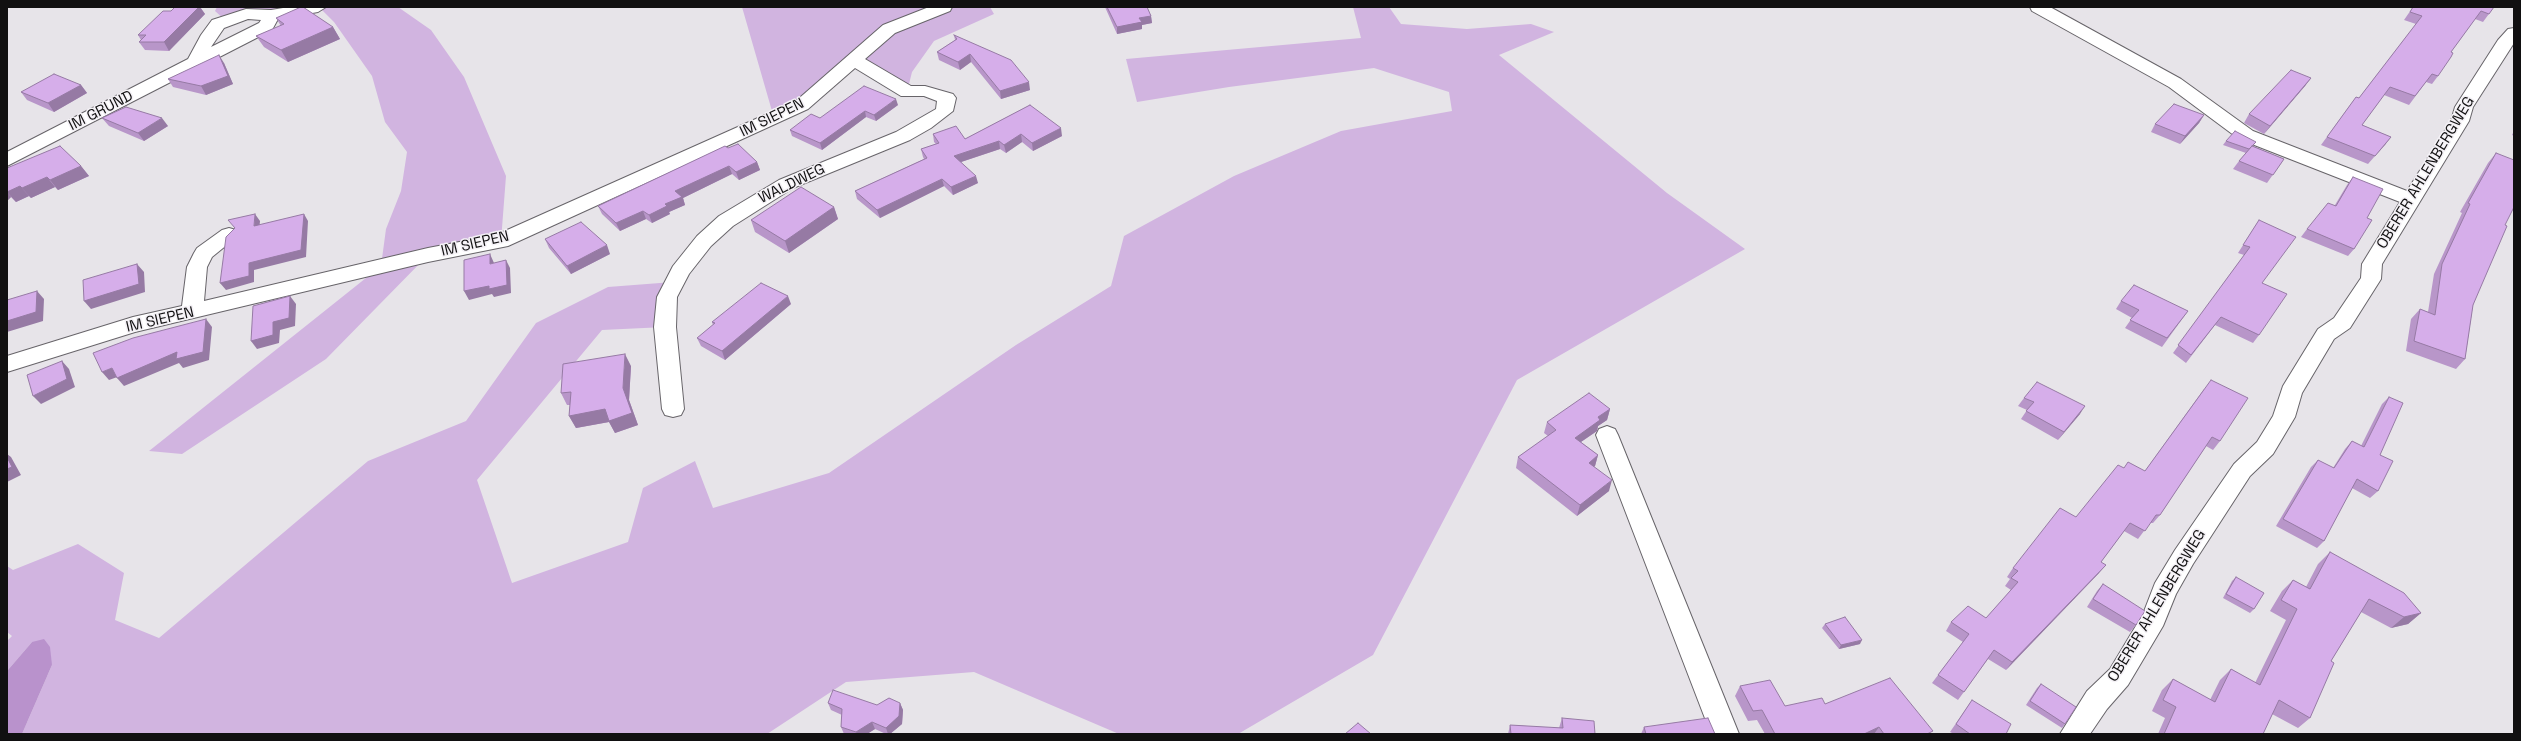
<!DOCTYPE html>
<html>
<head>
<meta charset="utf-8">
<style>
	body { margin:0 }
	#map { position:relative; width:2521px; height:741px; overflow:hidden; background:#e7e4e9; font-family:"Space Grotesk",sans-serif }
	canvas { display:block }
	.frame { position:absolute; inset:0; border:8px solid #111011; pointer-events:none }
</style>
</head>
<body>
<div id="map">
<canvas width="2521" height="741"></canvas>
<div class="frame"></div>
</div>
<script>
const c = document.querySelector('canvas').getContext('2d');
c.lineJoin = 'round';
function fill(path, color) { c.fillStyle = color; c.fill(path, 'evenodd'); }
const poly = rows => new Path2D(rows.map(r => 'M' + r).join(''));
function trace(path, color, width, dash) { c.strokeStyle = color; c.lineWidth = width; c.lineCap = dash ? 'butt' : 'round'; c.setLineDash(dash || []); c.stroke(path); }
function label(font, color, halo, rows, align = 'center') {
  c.font = font + ' "Space Grotesk",sans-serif'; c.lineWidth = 3; c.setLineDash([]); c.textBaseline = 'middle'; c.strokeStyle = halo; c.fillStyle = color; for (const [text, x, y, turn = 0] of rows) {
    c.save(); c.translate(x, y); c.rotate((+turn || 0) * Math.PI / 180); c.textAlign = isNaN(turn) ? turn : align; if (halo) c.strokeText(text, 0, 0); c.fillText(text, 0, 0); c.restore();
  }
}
fill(poly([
	[217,7,294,7,225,20,215,11],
	[319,7,398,7,431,30,464,77,506,176,501,241,428,255,326,359,182,454,149,451,381,266,386,229,401,191,407,152,385,122,372,76,334,22],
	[742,7,990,7,994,14,934,41,912,72,907,92,856,62,774,118],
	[1353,7,1389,7,1401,24,1467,29,1531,24,1554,32,1499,55,1667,193,1745,249,1517,380,1373,655,1238,734,1119,734,974,672,846,682,767,734,22,734,52,665,32,642,7,671,7,641,12,636,7,632,7,566,13,570,78,544,124,573,115,620,159,638,368,461,466,421,536,323,608,287,673,282,665,327,602,330,477,480,512,583,628,542,643,488,695,461,713,508,829,473,1016,345,1111,286,1124,236,1234,176,1341,131,1452,111,1449,92,1374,68,1229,87,1137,102,1126,59,1361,38]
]), '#d1b4e0');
fill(poly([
	[44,639,50,647,52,665,22,734,7,734,7,671,32,642]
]), '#b992cc');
const minor = poly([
	[289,7,326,7,318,12,278,19,272,30,7,166,7,152,188,59,201,35,212,20,246,9,271,10,289,7],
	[248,19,261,20,259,23,211,47,224,28,248,19],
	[929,7,952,7,950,11,895,33,865,59,911,86,925,86,953,94,956,98,953,111,931,128,910,140,793,188,733,226,711,246,689,274,677,297,676,327,684,409,681,415,673,417,665,415,662,409,654,327,657,297,673,266,697,236,719,216,779,180,896,132,936,109,937,101,924,96,901,96,855,68,808,109,508,246,428,262,135,332,7,372,7,356,133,317,182,306,187,267,194,253,197,248,222,230,229,228,236,230,239,235,212,257,207,267,204,301,428,248,496,235,796,101,883,25,929,7],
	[2030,7,2050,7,2181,79,2253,131,2407,191,2451,121,2455,107,2498,40,2508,29,2514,28,2514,43,2473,107,2469,121,2382,264,2381,279,2350,328,2334,339,2302,393,2295,417,2273,454,2250,476,2193,564,2176,594,2163,626,2128,685,2107,709,2090,734,2060,734,2087,691,2110,669,2143,614,2155,583,2175,550,2234,464,2257,442,2273,416,2283,386,2318,329,2334,318,2361,278,2362,264,2400,202,2239,139,2169,87,2032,11,2030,7],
	[1607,426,1615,429,1618,435,1739,734,1711,734,1596,435,1599,429,1607,426]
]);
trace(minor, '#676469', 2);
fill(minor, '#fff');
fill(poly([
	[175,7,200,7,205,14,169,51,145,50,139,42,141,40,138,35,171,11],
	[1105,7,1147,7,1151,16,1152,23,1142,25,1142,29,1117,34],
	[2413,7,2494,7,2483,22,2475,19,2451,52,2438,76,2432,84,2426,82,2409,105,2384,95,2362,125,2391,137,2368,164,2321,145,2356,97,2359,98,2416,24,2404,20],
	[276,18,333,27,340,39,288,62,264,47,256,36,281,26],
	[954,35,1030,90,1001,99,971,62,960,70,939,60,937,52,955,40],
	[224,63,233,84,206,95,173,87,168,79],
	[2311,78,2305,86,2264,134,2244,123,2249,114],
	[81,85,87,93,54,112,27,100,21,92],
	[898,105,876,121,866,117,822,150,792,136,790,130,820,118],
	[1030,105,1062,136,1033,151,1022,142,1006,153,1000,149,961,162,978,183,953,195,944,186,880,218,857,199,855,191,924,159,923,157,921,149,936,144,934,142,933,134,965,139],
	[2204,115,2199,123,2180,144,2151,132,2155,124],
	[102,118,168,126,144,141,109,126],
	[2514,131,2514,136,2512,135],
	[2226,141,2256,142,2253,146,2284,159,2267,183,2233,169,2239,161,2246,153,2223,145],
	[728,148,757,162,760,170,739,180,732,174,683,198,685,205,669,212,670,214,652,223,646,219,620,231,602,214,598,206],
	[2496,153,2505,225,2473,305,2465,359,2456,369,2406,351,2411,319,2420,309,2428,312,2434,274,2462,213,2460,212,2488,163],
	[81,166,89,176,58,190,55,187,31,198,29,196,16,202,11,197,7,201,7,168],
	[2353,177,2367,218,2354,249,2348,256,2301,237,2307,229,2335,205,2347,185],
	[834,207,838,219,789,253,755,232,751,220],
	[2259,220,2262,283,2259,335,2253,343,2215,325,2186,363,2173,353,2244,255,2238,253],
	[545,239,610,254,571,274,549,248],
	[2121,301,2188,311,2162,347,2125,328,2132,318,2116,309],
	[791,304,725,360,701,346,697,338,713,325,712,322],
	[631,366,629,400,638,425,615,433,609,422,576,428,569,416,570,405,567,405,561,393],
	[2204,389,2220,441,2213,450,2206,446,2160,515,2153,523,2150,523,2138,539,2124,531,2101,562,2099,573,2006,670,1988,659,1958,700,1932,683,1963,642,1946,631,1951,622,1986,618,2011,590,2005,586,2010,579,2007,577,2013,568,2076,517,2124,468,2145,471],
	[2389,397,2380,455,2378,491,2370,498,2352,488,2324,541,2317,548,2276,526,2311,467,2318,460,2333,468,2345,449,2352,441,2361,446,2382,404],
	[2024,398,2080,414,2058,440,2021,419,2027,410,2018,406],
	[1610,409,1607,420,1598,426,1597,431,1581,442,1598,455,1595,466,1594,467,1609,491,1577,516,1516,468,1518,457,1548,436,1544,433,1547,422],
	[2330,552,2421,613,2408,624,2391,628,2361,612,2331,661,2310,718,2298,728,2272,714,2263,734,2158,734,2165,718,2152,711,2162,690,2173,679,2210,700,2220,680,2231,669,2255,683,2286,620,2270,611,2282,591,2293,580,2306,587,2318,564],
	[2236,577,2254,609,2250,613,2223,598,2232,581],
	[2103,584,2136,625,2130,632,2087,607,2097,591],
	[1825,624,1860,644,1839,649,1822,628],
	[2041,684,2065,724,2062,728,2026,705,2037,688],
	[1740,686,1785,706,1825,704,1931,734,1765,734,1757,720,1748,721,1735,696],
	[1972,700,2006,734,1954,734,1950,732],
	[828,703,877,705,900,703,903,710,902,724,890,734,886,734,875,729,867,734,844,734,841,727,842,715,831,710],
	[1562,718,1595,734,1508,734,1510,725,1559,728],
	[1644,727,1715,734,1641,734]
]), '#b896c9');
fill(poly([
	[199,7,200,7,205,14,169,51,164,42],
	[1151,16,1152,23,1142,25,1142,29,1117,34,1117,27,1139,18],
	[333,27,340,39,288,62,281,50],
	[970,54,971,62,960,70,958,62],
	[219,55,224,63,233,84,206,95,201,86],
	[2311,78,2305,86,2264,134,2270,126],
	[1029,82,1030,90,1001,99,1000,91],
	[81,85,87,93,54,112,48,103],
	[896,99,898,105,876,121,874,115],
	[865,111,866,117,822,150,820,143],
	[2204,115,2199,123,2180,144,2185,136],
	[162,118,168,126,144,141,138,133],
	[1061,128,1062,136,1033,151,1032,143],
	[1021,134,1022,142,1006,153,1004,145],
	[2391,137,2385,145,2368,164,2375,156],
	[999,141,1000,149,955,164,954,156],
	[757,162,760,170,739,180,736,172],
	[81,166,89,176,58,190,50,180],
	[729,166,732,174,683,198,685,205,669,212,670,214,652,223,649,215,675,191],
	[976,176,978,183,953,195,951,187],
	[47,177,55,187,31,198,22,188],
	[942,179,944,186,880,218,877,210],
	[20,186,29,196,16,202,7,192],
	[7,192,11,197,7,201],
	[834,207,838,219,789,253,785,241],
	[643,211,646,219,620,231,616,223],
	[255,214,260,221,259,232,254,226],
	[304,214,308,221,306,257,254,270,254,282,226,290,220,283,249,263],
	[607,245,610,254,571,274,567,266],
	[490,254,494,263,490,264],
	[506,260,510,268,511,293,494,297,492,294,469,300,464,291],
	[137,264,144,272,145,292,91,309,84,301],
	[37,291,44,299,43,321,7,332,7,321],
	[290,296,296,304,295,326,280,330,279,343,257,349,251,341,273,322],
	[788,296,791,304,725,360,722,351],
	[206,319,212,327,209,360,183,368,179,363,124,386,117,378],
	[625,354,631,366,629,400,638,425,615,433,609,422,576,428,569,416,623,388],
	[62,361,69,369,75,387,41,404,33,396],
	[112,368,120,376,109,380,102,372],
	[2085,406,2080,414,2058,440,2064,432],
	[1610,409,1607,420,1598,426,1597,431,1572,448,1575,438,1598,417],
	[7,454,11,457,21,475,7,482],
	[1598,455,1595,466,1586,473,1589,463],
	[1612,480,1609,491,1577,516,1580,505],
	[2106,565,2099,573,2006,670,2012,662],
	[2421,613,2408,624,2391,628,2404,617],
	[1862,640,1860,644,1839,649,1841,645],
	[900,703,903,710,902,724,890,734,888,734,886,728],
	[872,722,875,729,867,734,857,734,856,732],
	[1879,727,1874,734,1864,734]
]), '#967aa4');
const building = poly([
	[175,7,199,7,164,42,139,42,146,35,138,35,163,11,171,11,175,7],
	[301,7,303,7,333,27,281,50,256,36,284,24,276,18,301,7],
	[1107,7,1147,7,1151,16,1139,18,1142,22,1117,27,1107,7],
	[2413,7,2494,7,2489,14,2481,11,2451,52,2453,53,2451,57,2438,76,2432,74,2415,96,2390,87,2362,125,2391,137,2375,156,2327,137,2356,97,2359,98,2422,16,2410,12,2413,7],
	[954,35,1011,60,1029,82,1000,91,970,54,958,62,937,52,957,39,954,35],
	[219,55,228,76,201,86,168,79,219,55],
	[2291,70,2311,78,2270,126,2249,114,2291,70],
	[54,74,81,85,48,103,21,92,54,74],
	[864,86,896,99,874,115,865,111,820,143,790,130,811,114,820,118,864,86],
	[2174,104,2204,115,2185,136,2155,124,2174,104],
	[1030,105,1061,128,1032,143,1021,134,1004,145,999,141,954,156,976,176,951,187,942,179,877,210,855,191,927,158,921,149,939,143,933,134,956,126,965,139,1030,105],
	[126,107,162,118,138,133,102,118,126,107],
	[2235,131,2256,142,2249,149,2226,141,2235,131],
	[738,144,757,162,736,172,729,166,675,191,682,197,665,204,667,206,649,215,643,211,616,223,598,206,725,146,728,148,738,144],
	[60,146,81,166,50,180,47,177,22,188,20,186,7,192,7,168,60,146],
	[2252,146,2284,159,2273,175,2239,161,2252,146],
	[2496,153,2514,160,2514,207,2505,225,2507,226,2473,305,2465,359,2414,341,2420,309,2435,315,2442,264,2470,204,2468,203,2496,153],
	[2353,177,2383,189,2367,218,2372,220,2354,249,2307,229,2328,203,2336,206,2353,177],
	[801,187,834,207,785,241,751,220,801,187],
	[255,214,254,226,304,214,301,250,249,263,249,276,220,283,226,237,235,228,228,220,255,214],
	[2259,220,2296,237,2262,283,2287,294,2259,335,2221,317,2191,355,2178,345,2250,247,2243,245,2259,220],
	[581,222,607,245,567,266,545,239,581,222],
	[490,254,490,264,506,260,507,285,489,289,489,286,464,291,464,260,490,254],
	[137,264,139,284,84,301,83,280,137,264],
	[761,283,788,296,722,351,697,338,715,323,712,322,761,283],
	[2134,285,2188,311,2167,338,2130,320,2139,310,2121,301,2134,285],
	[37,291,36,312,7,321,7,300,37,291],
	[290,296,289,318,273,322,273,335,251,341,253,306,290,296],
	[206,319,203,352,176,359,177,352,117,378,112,368,102,372,93,353,133,338,206,319],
	[625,354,623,388,632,413,609,421,605,409,569,416,571,392,561,393,563,364,625,354],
	[62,361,67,379,33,396,27,375,62,361],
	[2211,380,2248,398,2220,441,2212,437,2160,515,2156,515,2145,531,2130,523,2101,562,2106,565,2012,662,1994,650,1964,692,1938,675,1969,634,1951,622,1968,606,1986,618,2018,582,2011,578,2018,571,2013,568,2060,508,2076,517,2118,465,2124,468,2128,462,2145,471,2211,380],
	[2037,382,2085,406,2064,432,2026,411,2034,402,2024,398,2037,382],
	[1589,393,1610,409,1598,417,1600,420,1575,438,1598,455,1589,463,1612,480,1580,505,1518,457,1556,430,1547,422,1589,393],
	[2389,397,2403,403,2380,455,2393,461,2378,491,2357,479,2324,541,2283,519,2318,460,2334,468,2352,441,2364,447,2389,397],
	[7,457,12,467,7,469,7,457],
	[2330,552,2404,593,2421,613,2404,617,2369,599,2331,661,2334,663,2310,718,2279,700,2263,734,2164,734,2176,707,2163,700,2173,679,2215,702,2231,669,2260,685,2297,609,2281,600,2293,580,2310,589,2330,552],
	[2236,577,2264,593,2254,609,2226,594,2236,577],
	[2103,584,2145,611,2136,625,2093,599,2103,584],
	[1845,617,1862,640,1841,645,1825,624,1845,617],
	[1890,678,1933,731,1927,734,1884,734,1879,727,1864,734,1775,734,1762,710,1753,711,1740,686,1770,680,1785,706,1822,698,1825,704,1890,678],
	[2041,684,2076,707,2065,724,2030,701,2041,684],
	[833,690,877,705,889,698,900,703,899,716,886,728,872,722,856,732,841,727,842,709,828,703,833,690],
	[1972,700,2011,724,2006,734,1970,734,1956,724,1972,700],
	[1562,718,1594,721,1595,734,1511,734,1510,725,1563,728,1562,718],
	[1708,718,1715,734,1646,734,1644,727,1708,718],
	[1358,723,1371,734,1345,734,1358,723]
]);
fill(building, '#d6aeea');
trace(building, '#967aa4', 1);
label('15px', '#111011', '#f4f1f6', [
	["IM GRUND",101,111,-27],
	["IM SIEPEN",772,118,-26],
	["OBERER AHLENBERGWEG",2426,173,-59],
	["WALDWEG",792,184,-26],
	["IM SIEPEN",475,244,-13],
	["IM SIEPEN",160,320,-13],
	["OBERER AHLENBERGWEG",2157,606,-59]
]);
</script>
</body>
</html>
